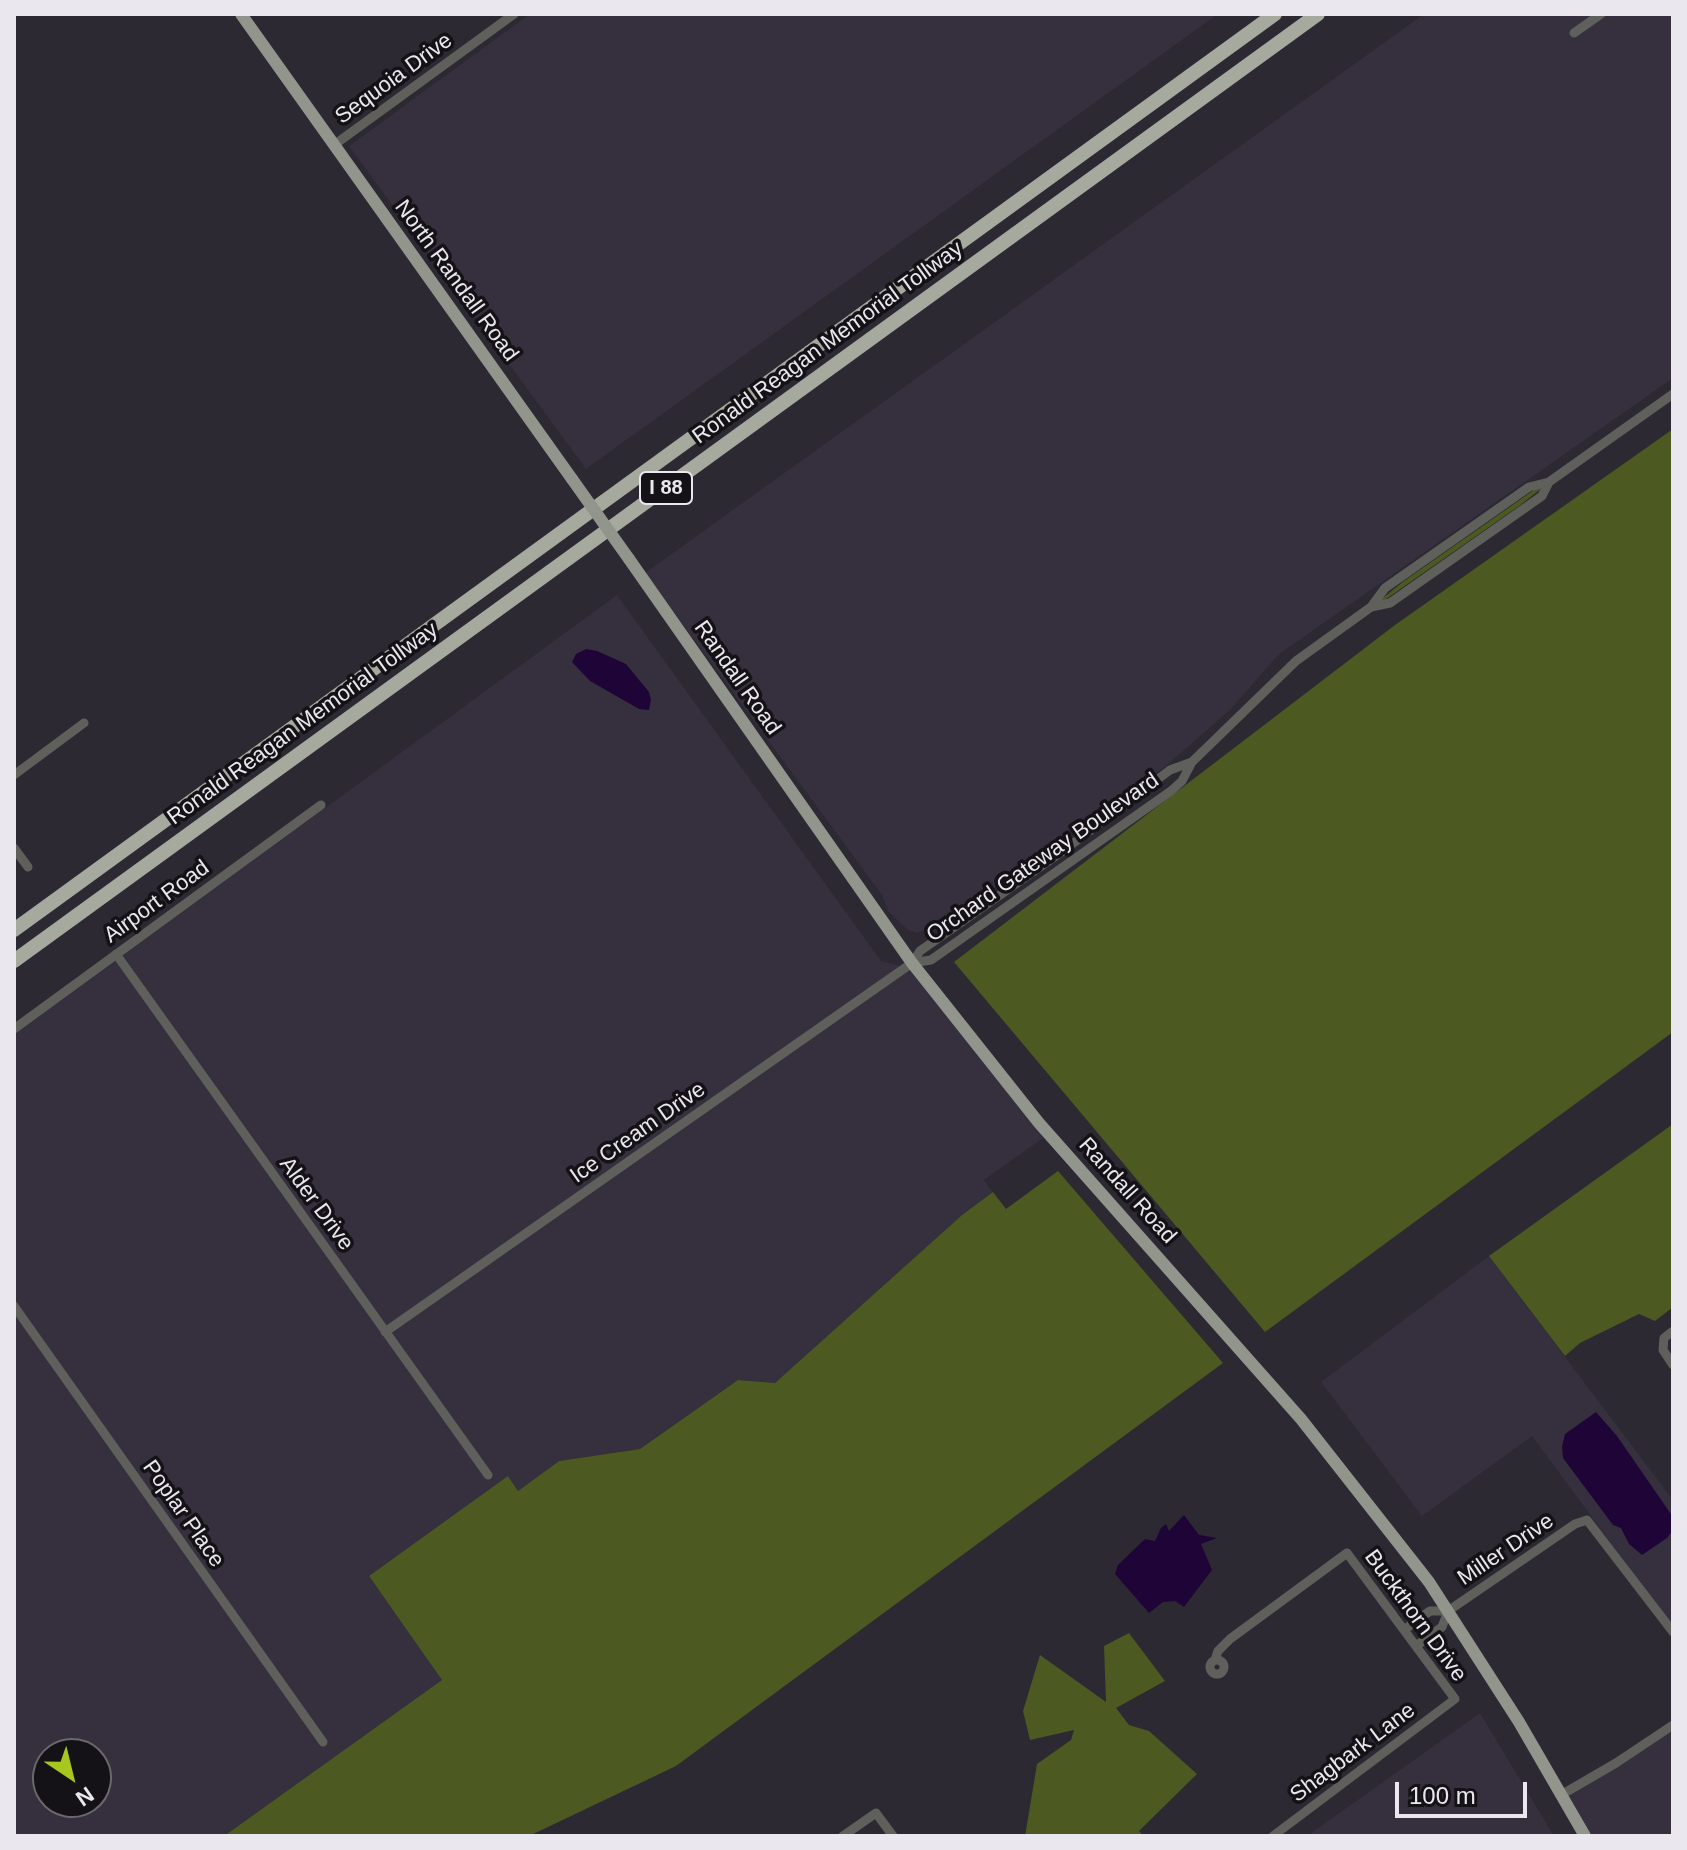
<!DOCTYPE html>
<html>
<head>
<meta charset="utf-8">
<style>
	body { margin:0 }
	#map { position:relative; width:1687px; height:1850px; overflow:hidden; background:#2c2932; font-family:Arial,sans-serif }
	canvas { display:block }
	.frame { position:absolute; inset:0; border:16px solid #eae8ee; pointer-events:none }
	.north { position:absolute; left:32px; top:1738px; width:80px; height:80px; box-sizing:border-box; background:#141216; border:2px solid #6a686c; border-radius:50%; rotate:145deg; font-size:22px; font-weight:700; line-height:32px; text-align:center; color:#eae8ee }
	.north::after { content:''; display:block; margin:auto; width:28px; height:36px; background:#a7c71e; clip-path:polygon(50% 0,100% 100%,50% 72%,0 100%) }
	.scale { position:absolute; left:1395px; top:1782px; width:132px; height:36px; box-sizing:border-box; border:4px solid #eae8ee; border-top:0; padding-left:10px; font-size:24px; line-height:28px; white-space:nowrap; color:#eae8ee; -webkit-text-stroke:6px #141216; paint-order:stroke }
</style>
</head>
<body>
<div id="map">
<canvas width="1687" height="1850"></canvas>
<div class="frame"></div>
<div class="north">N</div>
<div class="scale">100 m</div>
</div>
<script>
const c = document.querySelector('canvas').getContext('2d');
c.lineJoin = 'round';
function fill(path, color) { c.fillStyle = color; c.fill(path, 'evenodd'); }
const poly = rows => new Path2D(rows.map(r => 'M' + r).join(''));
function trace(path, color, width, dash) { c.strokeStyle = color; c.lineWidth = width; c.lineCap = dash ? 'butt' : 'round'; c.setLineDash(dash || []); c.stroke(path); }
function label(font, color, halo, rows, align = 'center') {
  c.font = font + ' Arial,sans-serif'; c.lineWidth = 7; c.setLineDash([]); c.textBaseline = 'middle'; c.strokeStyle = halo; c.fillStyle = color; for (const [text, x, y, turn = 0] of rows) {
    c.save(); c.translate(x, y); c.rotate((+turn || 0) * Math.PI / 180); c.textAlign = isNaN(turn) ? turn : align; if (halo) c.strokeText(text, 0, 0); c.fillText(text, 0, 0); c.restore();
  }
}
fill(poly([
	[530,14,1218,14,586,469,349,146],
	[1424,14,1673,14,1673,378,1278,655,1231,709,1166,766,948,921,917,933,908,930,888,911,882,895,645,573],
	[617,595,881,961,911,969,1046,1136,984,1180,993,1192,962,1215,775,1383,738,1380,640,1449,559,1461,518,1491,509,1477,369,1576,443,1680,228,1834,229,1836,14,1836,14,1035],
	[48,1754,96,1754,96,1802,48,1802],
	[1489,1256,1673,1500,1673,1627,1532,1436,1422,1516,1321,1382],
	[1480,1713,1554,1836,1307,1836],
	[1673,1725,1673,1836,1585,1836,1565,1796]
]), '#352f3e');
fill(poly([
	[1673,429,1673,1032,1265,1332,954,962,1395,625],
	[1541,485,1542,488,1519,506,1379,604,1378,602,1404,581],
	[1673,1124,1673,1307,1655,1321,1639,1314,1580,1343,1565,1356,1489,1256],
	[1058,1171,1223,1363,676,1766,529,1836,229,1836,227,1834,442,1680,369,1576,508,1476,518,1491,559,1461,640,1449,738,1380,775,1383,962,1215,993,1192,1006,1209],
	[1129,1633,1165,1681,1116,1708,1129,1725,1149,1731,1197,1774,1139,1831,1144,1836,1025,1836,1037,1764,1071,1740,1074,1730,1030,1740,1023,1711,1040,1655,1106,1702,1104,1646]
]), '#4c5921');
fill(poly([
	[586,649,597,651,626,664,649,692,651,700,649,710,639,709,590,681,572,662,576,654],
	[1596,1412,1617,1436,1673,1517,1673,1530,1667,1538,1642,1555,1629,1544,1621,1528,1613,1525,1563,1458,1562,1447,1565,1434],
	[1184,1515,1199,1535,1217,1538,1201,1544,1212,1570,1184,1607,1175,1601,1163,1602,1149,1613,1115,1574,1118,1565,1145,1539,1155,1541,1161,1528,1166,1524,1169,1531]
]), '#1f0537');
trace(poly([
	[1574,33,1601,14],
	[334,145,514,14],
	[1371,607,1390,603,1542,496,1549,482],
	[14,775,84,723],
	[14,848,28,867],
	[116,954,488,1475],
	[912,963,931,960,1171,791,1182,781,1192,762,1296,661,1371,607,1385,588,1529,487,1549,482,1673,394],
	[14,1029,321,805],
	[14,1306,323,1742],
	[1673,1331,1664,1338,1663,1350,1673,1365],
	[385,1332,912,963,920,951,1067,848,1170,770,1192,762],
	[1448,1611,1575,1524,1587,1520,1673,1632],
	[1404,1630,1430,1611,1448,1611],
	[1416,1646,1442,1627,1448,1611],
	'1210 1667a7 7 0 1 1 14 0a7 7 0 1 1-14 0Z',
	[1215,1660,1218,1651,1230,1639,1347,1553,1455,1699,1273,1836],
	[1561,1795,1616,1763,1673,1725],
	[843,1836,876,1813,893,1836]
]), '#5f605b', 9);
trace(poly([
	[241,14,572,479],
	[629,559,912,963,1039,1123,1301,1419,1429,1582,1519,1722,1585,1836]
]), '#92958b', 12);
trace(poly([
	[14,930,1275,14],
	[14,961,1318,14]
]), '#a6aa9e', 14);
trace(poly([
	[572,479,629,559]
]), '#92958b', 12);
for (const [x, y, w] of [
	[666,488,52]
]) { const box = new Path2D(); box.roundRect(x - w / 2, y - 16, w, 32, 6); c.fillStyle = '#141216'; c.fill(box); trace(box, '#eae8ee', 2); }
label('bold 20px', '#eae8ee', null, [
	["I 88",666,488]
]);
label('22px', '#eae8ee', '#141216', [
	["Sequoia Drive",394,79,-36],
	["North Randall Road",456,281,54],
	["Ronald Reagan Memorial Tollway",828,343,-36],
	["Randall Road",737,678,55],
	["Ronald Reagan Memorial Tollway",303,724,-36],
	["Orchard Gateway Boulevard",1043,858,-35],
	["Airport Road",157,902,-36],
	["Ice Cream Drive",638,1133,-35],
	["Randall Road",1127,1191,48],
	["Alder Drive",316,1204,54],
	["Poplar Place",183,1514,55],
	["Miller Drive",1506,1550,-34],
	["Buckthorn Drive",1415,1616,54],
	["Shagbark Lane",1353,1753,-37]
]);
</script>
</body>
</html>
